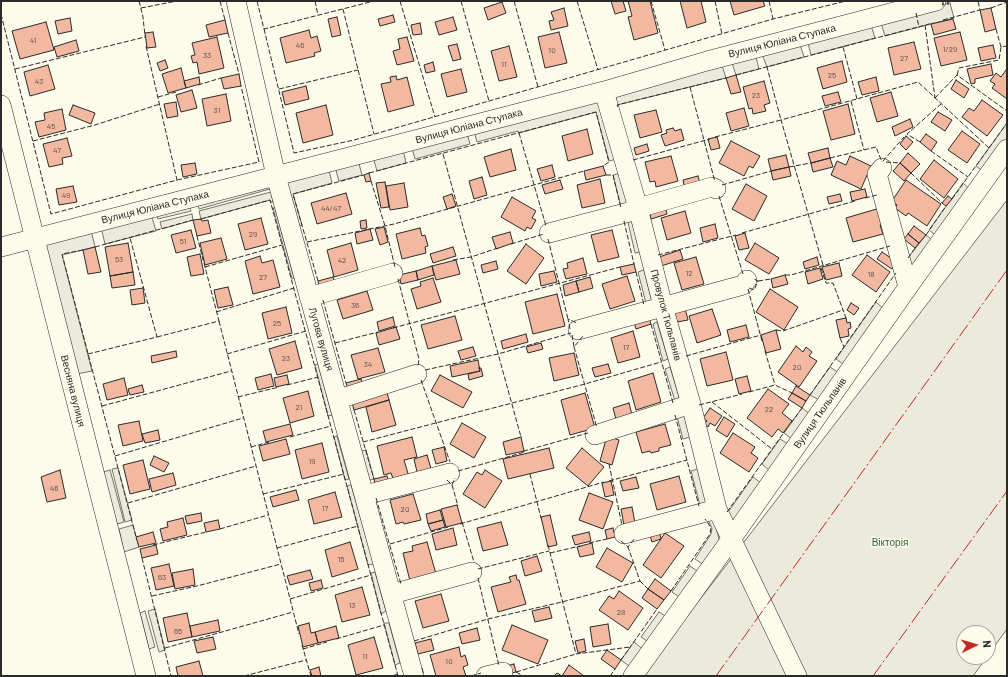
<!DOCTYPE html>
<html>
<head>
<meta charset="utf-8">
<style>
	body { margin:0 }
	#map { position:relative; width:1008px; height:677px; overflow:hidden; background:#fdfbea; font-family:Barlow,sans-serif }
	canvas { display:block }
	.frame { position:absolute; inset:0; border:2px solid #2b2b2b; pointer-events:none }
	.north { position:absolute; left:956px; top:625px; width:40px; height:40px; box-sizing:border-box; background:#fdfbea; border:1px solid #a9a89e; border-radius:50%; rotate:85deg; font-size:11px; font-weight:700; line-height:16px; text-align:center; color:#2b2b2b }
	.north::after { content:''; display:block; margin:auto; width:14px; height:18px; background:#c62828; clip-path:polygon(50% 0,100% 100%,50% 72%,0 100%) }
</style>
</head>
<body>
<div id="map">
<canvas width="1008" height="677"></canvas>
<div class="frame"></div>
<div class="north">N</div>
</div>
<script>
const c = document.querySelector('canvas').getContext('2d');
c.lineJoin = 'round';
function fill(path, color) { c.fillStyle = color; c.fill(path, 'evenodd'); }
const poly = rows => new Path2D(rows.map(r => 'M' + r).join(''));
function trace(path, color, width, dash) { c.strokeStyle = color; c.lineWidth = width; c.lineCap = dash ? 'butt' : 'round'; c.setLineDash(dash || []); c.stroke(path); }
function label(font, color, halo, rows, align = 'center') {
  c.font = font + ' Barlow,sans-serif'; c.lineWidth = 3; c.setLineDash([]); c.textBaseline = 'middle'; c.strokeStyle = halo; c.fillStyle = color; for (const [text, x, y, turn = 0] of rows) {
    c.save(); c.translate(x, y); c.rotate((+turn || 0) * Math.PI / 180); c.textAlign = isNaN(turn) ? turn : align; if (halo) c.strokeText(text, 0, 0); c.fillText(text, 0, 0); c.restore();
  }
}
const green = poly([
	[950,3,954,18,885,36,881,23,881,19,950,3],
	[871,25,875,38,811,55,807,39,871,25],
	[799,41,804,57,767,67,761,52,799,41],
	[755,53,759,69,736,75,731,60,755,53],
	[721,62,726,78,617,105,607,93,721,62],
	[589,96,601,104,617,159,609,161,596,112,519,133,518,131,477,142,474,131,589,96],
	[1007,123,1007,145,986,174,976,166,1007,123],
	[467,133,470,144,415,159,412,148,467,133],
	[403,149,406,163,377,171,373,157,403,149],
	[358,160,362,175,339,181,335,167,358,160],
	[329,170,332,183,293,194,302,225,296,227,287,184,289,180,329,170],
	[621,173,629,209,622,211,613,175,621,173],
	[963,183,974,193,940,239,929,230,963,183],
	[268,184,270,189,199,209,197,202,268,184],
	[271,192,273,202,271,202,270,200,201,219,199,211,271,192],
	[1007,200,1007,629,988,655,988,633,964,633,964,657,987,657,973,676,641,676,1007,200],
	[189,204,191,211,158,219,156,213,189,204],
	[273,208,275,208,294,278,292,279,273,208],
	[151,214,156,231,105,244,101,227,151,214],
	[192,214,193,220,162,229,160,222,192,214],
	[631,217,640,252,635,253,627,218,631,217],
	[91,230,95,247,62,255,92,371,77,374,43,243,91,230],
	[926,235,936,243,915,273,907,259,926,235],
	[644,270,653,306,647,307,638,272,644,270],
	[876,302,885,310,846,366,836,359,876,302],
	[657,322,668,359,663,361,653,324,657,322],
	[318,364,332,415,328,416,315,365,318,364],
	[670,367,681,403,676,404,665,369,670,367],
	[830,367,839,373,821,401,810,395,830,367],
	[802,408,810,414,792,439,784,433,802,408],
	[676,413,681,413,685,418,690,437,683,439,676,413],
	[337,436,349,479,345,480,334,437,337,436],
	[780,439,788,444,770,471,762,464,780,439],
	[366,450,374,479,365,481,356,452,366,450],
	[118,468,132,520,125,522,112,469,118,468],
	[701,468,706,503,701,509,691,471,701,468],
	[110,470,124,522,117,524,103,472,110,470],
	[753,477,761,483,735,524,728,512,753,477],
	[351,485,374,564,368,565,347,486,351,485],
	[704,517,713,519,717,531,720,543,705,566,695,559,711,534,712,528,709,522,704,517],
	[133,525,139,547,124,552,119,529,133,525],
	[690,566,700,573,682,599,672,592,690,566],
	[375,572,386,611,381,614,371,573,375,572],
	[155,609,165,650,159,652,148,611,155,609],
	[145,611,155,647,149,649,140,613,145,611],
	[659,612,668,618,650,643,641,637,659,612],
	[384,623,389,623,400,663,395,665,384,623],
	[634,642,645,651,633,669,621,660,634,642]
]);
fill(green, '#ecebdb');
trace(green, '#74746e', 1);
const building = poly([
	[611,1,623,1,626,11,615,14,611,1],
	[628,1,650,1,658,33,634,40,628,17,632,16,628,1],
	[680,1,701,1,706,22,687,28,680,1],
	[730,1,763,1,765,6,734,15,730,1],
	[502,2,506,13,488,20,484,8,502,2],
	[564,8,568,26,551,30,549,21,554,20,551,12,564,8],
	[991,8,996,29,985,32,980,10,991,8],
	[393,15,395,22,380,26,378,19,393,15],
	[337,17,341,35,332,37,328,19,337,17],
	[453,17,457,30,439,35,435,22,453,17],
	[70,18,72,31,58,34,55,21,70,18],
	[953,19,956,29,934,35,931,24,953,19],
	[225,20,228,33,209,37,206,25,225,20],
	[46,22,54,50,20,59,12,31,46,22],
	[420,23,422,34,413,35,411,25,420,23],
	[309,30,311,38,317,36,321,51,314,53,315,56,286,63,280,38,309,30],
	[153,32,156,47,147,48,145,33,153,32],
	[559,32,567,63,545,68,538,37,559,32],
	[960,32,967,60,941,66,934,38,960,32],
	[217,37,224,68,199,74,197,62,193,63,191,56,195,55,192,43,217,37],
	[407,37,414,61,397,65,393,51,400,49,398,39,407,37],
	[76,40,79,51,57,57,54,47,76,40],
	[914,42,921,69,894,75,888,48,914,42],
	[457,44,461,59,453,61,448,46,457,44],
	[993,45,996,58,981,61,978,48,993,45],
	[509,46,517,77,499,81,491,51,509,46],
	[165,60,168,68,160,71,157,63,165,60],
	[842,61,847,82,823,89,817,68,842,61],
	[433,62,435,71,426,73,424,65,433,62],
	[991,64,993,75,975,79,975,83,971,84,967,69,991,64],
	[48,65,55,89,30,96,24,72,48,65],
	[181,68,186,88,168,93,162,74,181,68],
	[461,69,467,92,447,97,441,74,461,69],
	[1006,70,1007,71,1007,99,992,88,995,84,990,81,996,73,1001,77,1006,70],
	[239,74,241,86,224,89,221,78,239,74],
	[736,75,741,92,731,94,726,78,736,75],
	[396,76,397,80,407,77,414,105,388,112,381,84,391,82,390,77,396,76],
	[199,77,200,84,186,88,184,81,199,77],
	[876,77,879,91,862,95,858,82,876,77],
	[956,80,969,89,964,98,951,89,956,80],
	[764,81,770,103,764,105,766,111,753,114,752,108,749,109,743,87,764,81],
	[306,86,309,99,285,105,282,92,306,86],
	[192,90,197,108,181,112,176,95,192,90],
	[838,92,841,102,825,106,822,96,838,92],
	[891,92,898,116,877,122,870,98,891,92],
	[226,94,231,121,207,126,202,99,226,94],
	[982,100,1003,115,987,136,962,117,969,108,974,111,982,100],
	[176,102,178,116,167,118,164,104,176,102],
	[848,104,855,134,831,140,823,111,848,104],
	[73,105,95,113,91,124,69,115,73,105],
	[326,105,333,135,303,143,296,113,326,105],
	[744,108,749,126,731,131,726,113,744,108],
	[62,109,66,130,39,137,35,122,45,120,44,113,62,109],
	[656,110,662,132,640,138,634,115,656,110],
	[938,112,952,120,945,131,931,122,938,112],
	[910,119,913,127,895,136,892,127,910,119],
	[673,128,675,131,681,129,684,140,665,146,661,135,667,133,666,130,673,128],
	[587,129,593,154,568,161,562,136,587,129],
	[962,131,980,144,967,163,948,150,962,131],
	[926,134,937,142,931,151,920,142,926,134],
	[906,136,913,142,906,150,900,144,906,136],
	[717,137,720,148,711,150,708,139,717,137],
	[67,138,72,156,62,158,63,164,49,167,43,144,67,138],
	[731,141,760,156,753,168,749,166,744,176,719,163,731,141],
	[647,144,649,151,636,155,634,148,647,144],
	[828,148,830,158,811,163,808,153,828,148],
	[511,149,516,170,490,177,484,157,511,149],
	[908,153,920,164,911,173,900,163,908,153],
	[786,155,789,167,771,171,768,159,786,155],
	[671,156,678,181,656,187,655,181,650,182,645,162,671,156],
	[850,156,871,166,861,189,831,175,837,161,846,165,850,156],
	[830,158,833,167,813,172,811,163,830,158],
	[934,160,958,179,944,198,920,179,934,160],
	[195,163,197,174,183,177,181,165,195,163],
	[900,163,911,173,904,181,893,171,900,163],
	[552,165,555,177,541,181,537,169,552,165],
	[603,166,606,175,586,180,584,171,603,166],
	[789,167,791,176,773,180,771,171,789,167],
	[369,173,371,181,366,182,364,175,369,173],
	[698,176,701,187,685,191,683,180,698,176],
	[482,177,487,195,474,199,469,181,482,177],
	[600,179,605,203,582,208,577,185,600,179],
	[560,180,563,189,545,194,542,185,560,180],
	[906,180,941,204,927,226,908,213,906,216,895,208,897,205,892,201,906,180],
	[385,182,389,207,381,208,376,183,385,182],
	[404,183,408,207,390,210,386,186,404,183],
	[746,184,767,196,754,221,732,209,746,184],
	[73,186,77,202,59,205,56,189,73,186],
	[865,189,867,197,852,201,850,192,865,189],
	[346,193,352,214,317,224,311,203,346,193],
	[452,194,456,206,447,209,443,197,452,194],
	[840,194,842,201,829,204,827,197,840,194],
	[948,196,952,199,946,206,942,203,948,196],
	[512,197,536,211,532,218,536,220,531,229,527,227,525,231,501,217,512,197],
	[665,204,667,214,651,219,649,209,665,204],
	[880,208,884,224,880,225,883,234,853,242,846,218,880,208],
	[685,211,691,233,667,240,661,218,685,211],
	[261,218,268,244,245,250,238,224,261,218],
	[201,219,202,221,208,220,211,233,197,236,193,220,201,219],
	[366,220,367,228,361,229,360,221,366,220],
	[715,224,718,238,703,242,700,228,715,224],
	[914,226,926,235,919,243,908,234,914,226],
	[384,227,388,242,380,245,375,229,384,227],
	[420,228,422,236,425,235,428,246,425,247,426,253,402,259,396,234,420,228],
	[370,229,373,240,357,244,355,233,370,229],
	[191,230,196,248,176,253,171,235,191,230],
	[612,230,619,257,598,262,591,235,612,230],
	[510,232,513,243,496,249,492,237,510,232],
	[745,233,749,248,739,250,735,236,745,233],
	[908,234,919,243,915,248,904,239,908,234],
	[221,238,227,259,205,265,200,243,221,238],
	[128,243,133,272,110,276,105,247,128,243],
	[351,243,358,270,334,277,327,250,351,243],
	[755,243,779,258,769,274,745,260,755,243],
	[526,244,544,258,526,284,507,271,526,244],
	[95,247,101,272,88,274,83,250,95,247],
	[453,247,456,256,433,263,430,254,453,247],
	[680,250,683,259,661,266,659,257,680,250],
	[882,252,897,262,892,269,877,259,882,252],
	[200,254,204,274,191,276,187,257,200,254],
	[867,255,890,272,876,292,852,275,867,255],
	[260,256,262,263,273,260,280,287,253,294,245,261,260,256],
	[696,257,704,284,682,290,674,263,696,257],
	[817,257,819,265,805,269,803,262,817,257],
	[583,258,587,274,566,279,563,269,568,268,567,263,583,258],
	[456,260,460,274,436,280,432,266,456,260],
	[496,261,498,269,483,273,481,265,496,261],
	[839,263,842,276,826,280,822,267,839,263],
	[634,264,636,272,622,275,620,267,634,264],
	[432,266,434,275,418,280,416,271,432,266],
	[820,268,823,279,808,284,805,272,820,268],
	[416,271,418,280,401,284,399,275,416,271],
	[554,271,557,282,541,286,539,274,554,271],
	[133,272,135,285,112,288,110,276,133,272],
	[785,275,788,284,773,288,771,279,785,275],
	[627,276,635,301,610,309,602,284,627,276],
	[333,277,336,286,320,290,318,281,333,277],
	[590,277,593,288,579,292,576,281,590,277],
	[433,278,441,302,417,309,411,289,421,286,420,282,433,278],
	[576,281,579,292,565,296,563,285,576,281],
	[228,287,233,305,218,308,214,290,228,287],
	[143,288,145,303,132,305,130,290,143,288],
	[770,289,798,307,784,330,756,312,770,289],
	[367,291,373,310,343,319,337,300,367,291],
	[557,294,565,326,533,334,525,302,557,294],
	[851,303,859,308,854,315,847,310,851,303],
	[684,304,688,320,677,322,673,307,684,304],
	[286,307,292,333,268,339,262,313,286,307],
	[712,309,721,335,697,343,689,316,712,309],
	[648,315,651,324,636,329,633,319,648,315],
	[455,316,462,340,428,349,421,325,455,316],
	[393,317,395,326,379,331,377,322,393,317],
	[846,318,847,323,850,322,851,328,848,329,849,336,840,338,836,320,846,318],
	[746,325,749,337,730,342,727,330,746,325],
	[396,327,400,339,379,345,376,333,396,327],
	[776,330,781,349,766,353,761,335,776,330],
	[633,331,640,357,618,363,611,338,633,331],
	[526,334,528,342,503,349,501,341,526,334],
	[295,341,302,368,277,375,269,349,295,341],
	[541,343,543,349,528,353,526,347,541,343],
	[796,346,803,352,806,347,812,352,809,356,817,361,799,387,778,372,796,346],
	[473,347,476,356,461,360,458,351,473,347],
	[378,348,385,372,358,379,351,355,378,348],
	[176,351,177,357,152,363,151,356,176,351],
	[726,352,733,380,707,386,700,359,726,352],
	[574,353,579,375,554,381,549,358,574,353],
	[478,360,480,371,452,377,450,366,478,360],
	[608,364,611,373,595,377,592,368,608,364],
	[479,368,481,368,483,376,469,380,468,374,480,371,479,368],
	[653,373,661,402,636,410,628,381,653,373],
	[271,374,274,386,258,390,255,378,271,374],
	[287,375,289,384,276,387,274,378,287,375],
	[440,375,472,392,463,408,431,391,440,375],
	[747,376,751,391,739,394,735,379,747,376],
	[124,378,128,395,107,400,103,384,124,378],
	[361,379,364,389,349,393,346,383,361,379],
	[142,385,144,392,130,395,128,389,142,385],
	[796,386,810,395,806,401,792,393,796,386],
	[386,389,389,400,354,410,351,399,386,389],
	[768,389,789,404,782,413,792,421,783,433,778,429,772,437,747,418,768,389],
	[308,391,314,416,290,423,283,398,308,391],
	[585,393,595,428,570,435,561,400,585,393],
	[792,393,806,401,802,408,788,399,792,393],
	[389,400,396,425,372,432,366,407,389,400],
	[629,403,633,419,617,423,613,408,629,403],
	[710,408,722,416,715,426,710,423,708,427,704,424,707,421,703,418,710,408],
	[724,417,735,424,727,437,716,430,724,417],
	[139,421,143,441,123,446,118,425,139,421],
	[462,423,486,437,474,458,450,444,462,423],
	[290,424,293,435,266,442,263,431,290,424],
	[665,424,671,445,659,448,659,451,651,453,650,451,642,453,636,432,665,424],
	[158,430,160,440,145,443,142,434,158,430],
	[733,433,755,447,751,453,758,458,749,472,720,453,733,433],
	[607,436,619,440,612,465,600,461,607,436],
	[412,437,417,457,404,460,409,477,394,481,391,473,384,475,377,446,412,437],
	[521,437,524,451,506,455,503,442,521,437],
	[286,439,290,454,263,461,259,446,286,439],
	[322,443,329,472,302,479,295,450,322,443],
	[444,447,447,461,436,464,432,450,444,447],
	[549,448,554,468,508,479,503,459,549,448],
	[582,448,604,467,588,486,566,468,582,448],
	[427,455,432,472,418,476,414,459,427,455],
	[154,456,169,463,164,472,150,465,154,456],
	[143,460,150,489,130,494,123,465,143,460],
	[60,470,66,498,47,502,41,477,60,470],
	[485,470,502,481,485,508,463,494,477,472,482,475,485,470],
	[173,473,176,485,152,492,149,479,173,473],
	[387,476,389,484,376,487,374,479,387,476],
	[679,476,686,502,657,510,650,484,679,476],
	[636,477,639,488,623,491,620,481,636,477],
	[611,481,614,495,605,497,602,483,611,481],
	[296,490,299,500,273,507,270,497,296,490],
	[335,492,342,517,314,524,308,500,335,492],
	[589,493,613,502,603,529,579,520,589,493],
	[413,494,421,520,404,524,403,522,396,524,390,500,413,494],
	[457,505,462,523,446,527,441,509,457,505],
	[632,507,635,523,624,525,621,509,632,507],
	[440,510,443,520,428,524,426,514,440,510],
	[201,513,202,521,187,524,185,516,201,513],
	[550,515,557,545,548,547,541,517,550,515],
	[183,518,187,535,163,541,160,529,168,527,167,522,183,518],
	[218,520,220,529,206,532,204,523,218,520],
	[443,520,445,527,431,531,428,524,443,520],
	[501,522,508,545,483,551,477,528,501,522],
	[453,528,457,545,436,550,432,534,453,528],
	[613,528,615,537,607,539,605,530,613,528],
	[659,530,661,539,652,542,649,532,659,530],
	[153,532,156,543,139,547,136,537,153,532],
	[589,532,591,541,575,545,572,536,589,532],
	[665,533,684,546,661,578,643,565,665,533],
	[350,542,358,569,332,577,325,550,350,542],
	[427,542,436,574,410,581,403,553,413,551,412,546,427,542],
	[592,543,594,554,580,557,577,547,592,543],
	[156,545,158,554,142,558,140,549,156,545],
	[607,548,633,563,622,582,596,567,607,548],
	[537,556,542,571,525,576,521,561,537,556],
	[169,564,174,586,156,590,151,568,169,564],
	[193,569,195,585,175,589,172,573,193,569],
	[310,570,313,579,290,585,287,576,310,570],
	[516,575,517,580,519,580,526,604,498,612,491,587,511,582,509,577,516,575],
	[655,579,671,591,664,600,648,589,655,579],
	[321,580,323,588,311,591,309,583,321,580],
	[362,587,370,615,342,622,335,595,362,587],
	[648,589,664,600,657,609,642,598,648,589],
	[619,591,643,608,628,630,599,610,609,596,614,599,619,591],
	[441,594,449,621,423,628,415,601,441,594],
	[549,607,552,618,535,622,532,611,549,607],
	[187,613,192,637,168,642,163,618,187,613],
	[218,620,220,631,192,637,190,626,218,620],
	[309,623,311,633,315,632,318,643,303,647,298,626,309,623],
	[608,624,611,644,593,647,590,627,608,624],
	[512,625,548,640,538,664,502,650,512,625],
	[336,626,339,638,318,643,315,632,336,626],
	[477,628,480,640,462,644,459,633,477,628],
	[213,637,216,649,197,653,194,641,213,637],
	[374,637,383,668,356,675,348,645,374,637],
	[431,639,434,650,418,654,415,643,431,639],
	[584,639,586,651,578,653,575,641,584,639],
	[459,647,461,657,465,655,468,665,463,667,466,676,436,676,430,655,459,647],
	[607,650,621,660,615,669,601,659,607,650],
	[199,661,203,676,178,676,176,667,199,661],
	[514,664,516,672,504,675,502,667,514,664],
	[569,665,584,676,554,676,557,673,562,676,569,665],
	[319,667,321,676,312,676,310,670,319,667]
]);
fill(building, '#f2b8a0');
trace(building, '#2b2b2b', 1);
const minor = poly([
	[236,1,276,176,414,676],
	[604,91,638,208,663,306,691,404,717,509,797,676],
	[1,105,146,676],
	[882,168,877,174,908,287],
	[549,233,629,212,638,208,712,187,716,189],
	[1,247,604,91,707,61,936,1],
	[309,297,393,273],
	[578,330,743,285,747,280],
	[339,399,417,374],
	[595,435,691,404],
	[365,495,450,473],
	[624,534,717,509],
	[392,594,472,572],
	[486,676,503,672],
	[633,676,732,538,908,287,1007,149]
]);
trace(minor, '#2b2b2b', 20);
trace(minor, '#fdfbea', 19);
trace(poly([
	[942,4,950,3]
]), '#34623c', 3, [2, 3]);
trace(poly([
	[139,1,143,17,145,36],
	[220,1,225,20],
	[257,1,264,29,374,1],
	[315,1,318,15],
	[400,1,435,117],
	[461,1,489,101],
	[514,1,538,87],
	[577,1,598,70],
	[651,1,665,50],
	[715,1,722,34],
	[769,1,773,19],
	[141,8,177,1],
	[991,8,1007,2],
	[343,9,374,134],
	[916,13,919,27],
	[1,14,51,214,177,180,146,46],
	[943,20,980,10,978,1],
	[925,25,935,98],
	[264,29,294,153,354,140,773,19,846,1],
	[996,29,1001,47,1007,46],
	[228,33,239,74],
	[843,47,857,99],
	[15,69,145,37],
	[736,75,933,23],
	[957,75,959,68,999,60,1001,47],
	[198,85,221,78],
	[690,87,715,182],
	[279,89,358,70],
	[158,97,176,92],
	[935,98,957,75,1007,111],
	[851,101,864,150],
	[618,107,617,105,726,78],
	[519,133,546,226],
	[715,137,781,120,767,67],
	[33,141,95,125,160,104],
	[920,142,907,134,941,104],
	[931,151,968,177],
	[443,154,521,437],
	[830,158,876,147,882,162],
	[633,160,710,139],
	[883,161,904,137],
	[886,162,900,163],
	[789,167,811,163],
	[369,173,596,112,609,162,603,166],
	[911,173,942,203],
	[606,175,613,175,621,208],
	[177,180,259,162,241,86],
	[371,181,385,226,395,267],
	[722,185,771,171],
	[719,196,743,274],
	[865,198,877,195],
	[952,199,1007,123],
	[201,219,270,200,398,676],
	[624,221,634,264],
	[742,233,855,201],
	[926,235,946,206],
	[548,239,568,319],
	[307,242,394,224,584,171],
	[511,244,544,234],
	[95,247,193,220],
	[83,250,62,254,136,537],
	[658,255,736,235],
	[908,258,915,248],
	[453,260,471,257,498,248],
	[823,265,781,120,918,82,989,148],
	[205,267,282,245],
	[821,268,826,283,833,283,846,318],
	[636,272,644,305],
	[785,275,791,275,890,246],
	[398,279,419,359,418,366],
	[318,281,293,194,364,175],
	[758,281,771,279],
	[749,288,754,290,758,281,754,279],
	[748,289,762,341],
	[323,300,346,383],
	[216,312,294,288],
	[219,321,299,634],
	[651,324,673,403],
	[393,328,620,267],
	[570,329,568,319,577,323],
	[776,330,783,331,843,310],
	[572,335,574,347,583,336],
	[157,337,219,321,197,236],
	[840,338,844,347],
	[335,343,378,332],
	[574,347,597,428],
	[765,351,775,385],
	[88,354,157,337,130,238],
	[227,354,306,331],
	[686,356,761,335],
	[425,370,498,354,571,333],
	[421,380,450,462],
	[287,385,318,377],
	[749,392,775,385,792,393],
	[810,395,896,273],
	[238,397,279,387],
	[712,402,772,449],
	[699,405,742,394],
	[102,406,231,371],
	[354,410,374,479],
	[675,415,699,506],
	[791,423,802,408],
	[290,437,331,426],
	[363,442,585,384,661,362],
	[251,447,269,442],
	[524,452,524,451,588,433],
	[115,456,243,418],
	[609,464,622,525],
	[458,471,525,452],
	[530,474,541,518],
	[447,480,452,485,455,478],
	[609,481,687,460],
	[452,485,458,506],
	[263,494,344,474],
	[376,498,401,584],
	[128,503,256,466],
	[727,512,785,431],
	[462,522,474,562],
	[460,524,604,482],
	[220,529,268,515],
	[621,541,628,547,634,539],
	[589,543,607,539],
	[390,544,448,527],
	[153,545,206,532],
	[548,545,576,654,630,647],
	[277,548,358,526],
	[550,553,580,546],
	[142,558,171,676],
	[478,569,549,551],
	[478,578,499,666],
	[640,581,648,589],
	[671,591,710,534,711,528,708,523,705,519],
	[152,596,197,586,281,564],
	[290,599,371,575],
	[336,639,384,625],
	[414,641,488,619,562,602,640,581,628,547],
	[302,645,311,676],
	[165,648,293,612],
	[303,649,327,642],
	[621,660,657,609],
	[422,668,424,676],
	[516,672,576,654],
	[516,672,523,676],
	[244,676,306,660],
	[392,676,398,674],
	[471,676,481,673],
	[610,676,615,669]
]), '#2b2b2b', 1, [5, 2]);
trace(poly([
	[716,676,1007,270],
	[873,676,1007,491]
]), '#c62828', 1, [14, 3, 2, 3]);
label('8px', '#5d4e48', null, [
	["41",33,40],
	["46",300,45],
	["1/29",950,49],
	["10",552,50],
	["33",207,55],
	["27",904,58],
	["11",504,64],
	["25",832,75],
	["43",39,81],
	["23",756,95],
	["31",217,110],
	["45",51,126],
	["47",57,150],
	["49",66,195],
	["44/47",331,208],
	["29",253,234],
	["51",183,241],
	["53",119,259],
	["42",342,260],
	["12",689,273],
	["18",871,274],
	["27",263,277],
	["36",355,305],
	["25",277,323],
	["17",626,347],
	["23",286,358],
	["34",368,364],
	["20",797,367],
	["21",299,407],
	["22",769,409],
	["19",312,461],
	["46",54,488],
	["17",325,508],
	["20",405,509],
	["15",341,559],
	["63",162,577],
	["13",352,605],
	["28",621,612],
	["65",178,631],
	["11",365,656],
	["10",449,661]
]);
label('10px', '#2b2b2b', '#fdfbea', [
	["Вулиця Юліана Ступака",782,41,-14],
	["Вулиця Юліана Ступака",469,126,-15],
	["Вулиця Юліана Ступака",155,207,-14],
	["Провулок Тюльпанів",666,315,75],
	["Лугова вулиця",321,339,74],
	["Весняна вулиця",73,391,76],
	["Вулиця Тюльпанів",820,413,-55]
]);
label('10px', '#34623c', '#fdfbea', [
	["Вікторія",890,543]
]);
</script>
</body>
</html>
